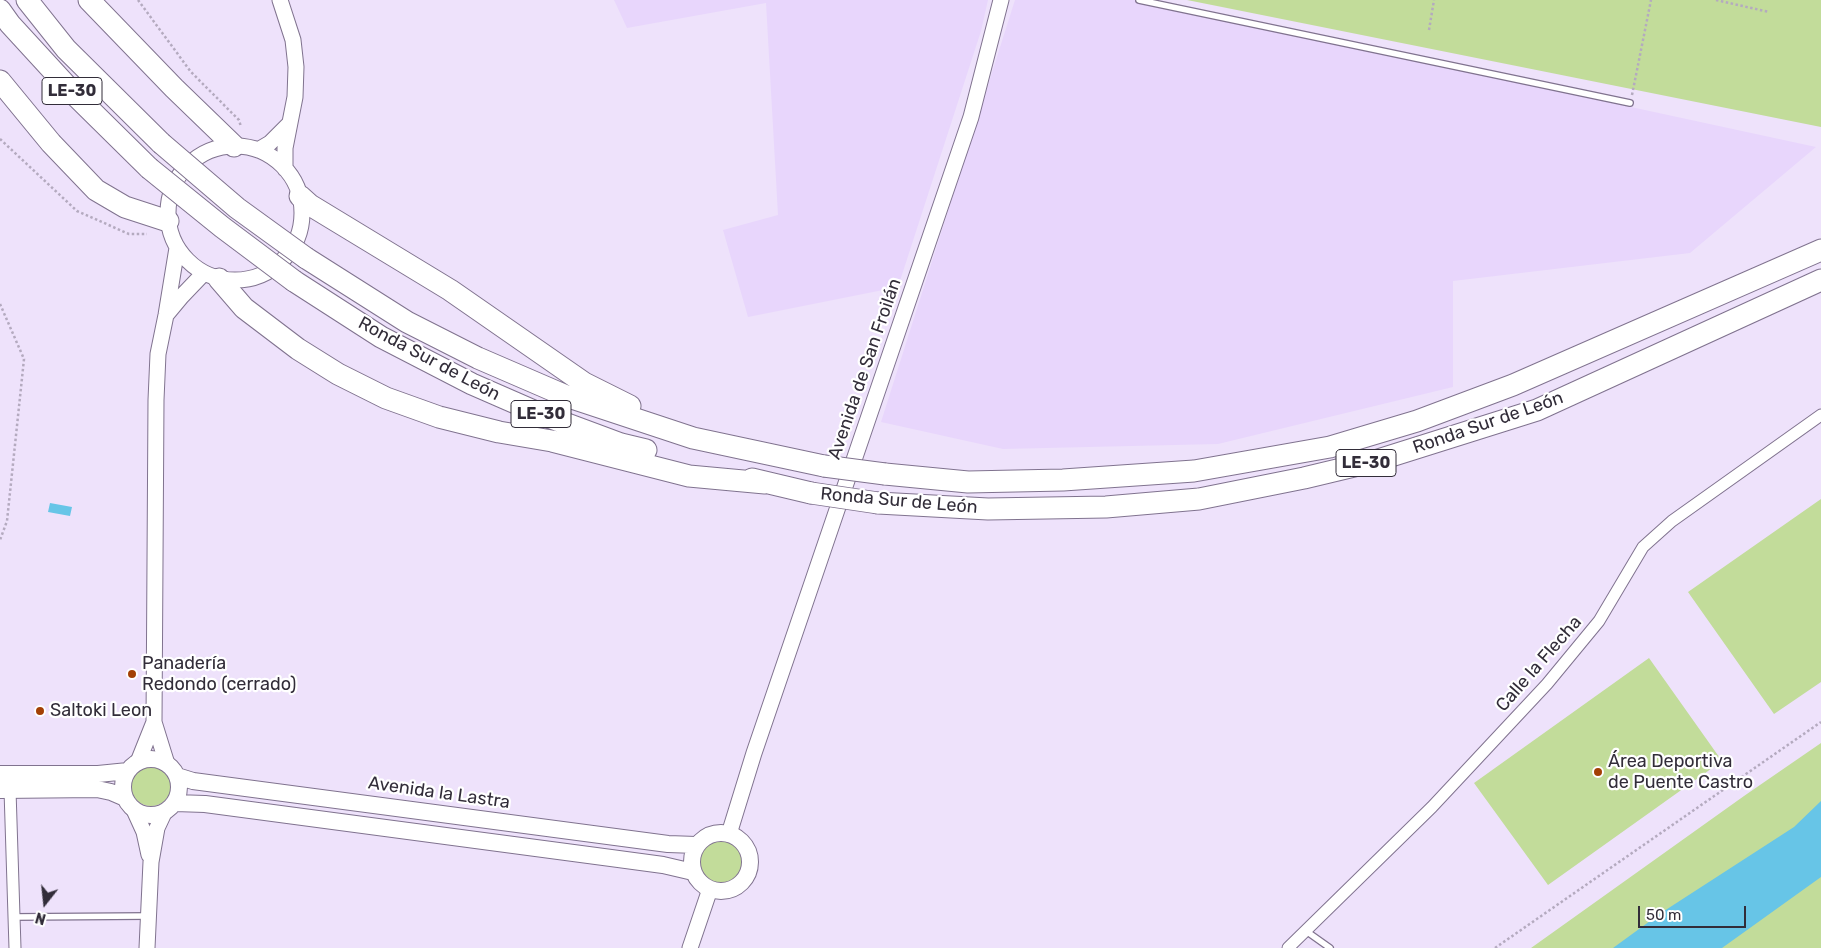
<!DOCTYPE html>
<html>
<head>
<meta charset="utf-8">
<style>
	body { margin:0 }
	#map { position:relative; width:1821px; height:948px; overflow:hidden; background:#eee2fb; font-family:Rubik,sans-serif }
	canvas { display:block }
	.north { position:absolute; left:20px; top:878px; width:50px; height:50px; -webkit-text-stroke:4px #fff; paint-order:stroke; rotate:196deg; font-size:14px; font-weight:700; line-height:20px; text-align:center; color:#322d39 }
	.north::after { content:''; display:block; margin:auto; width:18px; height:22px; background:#322d39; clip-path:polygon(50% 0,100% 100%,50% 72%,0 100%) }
	.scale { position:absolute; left:1638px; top:906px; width:108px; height:22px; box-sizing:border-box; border:2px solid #322d39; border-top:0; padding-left:6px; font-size:15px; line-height:18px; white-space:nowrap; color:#322d39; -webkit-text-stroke:4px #fff; paint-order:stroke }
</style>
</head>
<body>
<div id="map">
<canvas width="1821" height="948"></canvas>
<div class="north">N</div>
<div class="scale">50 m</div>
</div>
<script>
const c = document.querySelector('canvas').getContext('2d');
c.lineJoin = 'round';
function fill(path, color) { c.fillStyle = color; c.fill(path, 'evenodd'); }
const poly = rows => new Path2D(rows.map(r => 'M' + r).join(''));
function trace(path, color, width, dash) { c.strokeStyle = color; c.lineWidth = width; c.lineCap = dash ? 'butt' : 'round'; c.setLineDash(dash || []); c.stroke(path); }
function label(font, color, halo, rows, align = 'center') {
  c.font = font + ' Rubik,sans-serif'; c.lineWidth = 4.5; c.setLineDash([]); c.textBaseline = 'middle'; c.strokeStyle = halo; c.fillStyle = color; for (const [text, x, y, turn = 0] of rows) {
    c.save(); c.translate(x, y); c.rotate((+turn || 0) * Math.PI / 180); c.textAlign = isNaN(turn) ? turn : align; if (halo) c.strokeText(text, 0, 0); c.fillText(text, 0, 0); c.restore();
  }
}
fill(poly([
	[614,0,988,0,981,31,898,287,748,317,723,230,778,215,766,3,627,28],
	[1015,0,1136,0,1816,147,1690,253,1453,281,1453,387,1218,444,1003,449,881,422]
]), '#e8d6fc');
fill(poly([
	[1187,0,1821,0,1821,127],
	[1821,499,1821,682,1774,714,1688,592],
	[1649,658,1722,761,1548,885,1474,783],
	[1821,743,1821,948,1531,948,1744,796],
	'131 786a20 20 0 1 1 40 0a20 20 0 1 1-40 0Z',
	'699 862a22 22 0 1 1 44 0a22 22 0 1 1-44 0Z'
]), '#c2dc9a');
fill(poly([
	[50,503,72,507,70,516,48,512],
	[1821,801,1821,877,1722,948,1613,948,1661,913,1794,827]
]), '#67c5e7');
const service = poly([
	[1139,0,1630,103],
	[14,917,147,916],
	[1306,931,1330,948]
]);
const minor = poly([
	[10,790,15,948],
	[1288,948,1432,807,1547,684,1599,621,1643,547,1672,521,1821,415]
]);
const tertiary = poly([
	[280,0,293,40,296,67,295,97,285,148,285,169],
	'168 213a67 67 0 1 1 134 0a67 67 0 1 1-134 0Z',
	[258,150,270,143,289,124],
	[167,314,182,296,204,273],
	[138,762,154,722],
	[167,764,154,722,156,400,158,354,166,315,177,248],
	[134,810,144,832,149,855],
	[729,834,754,753,971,117,1001,0],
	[147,948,151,862,157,828,164,813],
	[690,948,710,889]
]);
const secondary = poly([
	'123 787a28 28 0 1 1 56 0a28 28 0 1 1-56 0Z',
	[0,774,98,774,128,771],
	[177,776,193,781,668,844,696,845],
	[0,790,97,789,111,792,125,798],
	[175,803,205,804,611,858,663,865,693,872],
	'692 862a29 29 0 1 1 58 0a29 29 0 1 1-58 0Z'
]);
const motorway = poly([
	[27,0,66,49,161,143],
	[89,0,174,88,234,146],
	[0,10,10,24,77,97,149,168],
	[0,81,51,143,96,190,125,207,168,221],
	[300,196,310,205,450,290,584,383,630,406],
	[306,258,407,322,478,358,566,396,693,438,824,466],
	[219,279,244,308,298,349,338,374,386,398,439,417,499,432,552,441,689,476,765,483],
	[294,281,381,337,472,384,543,415,621,444,646,450],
	[885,474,968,482,1063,480,1194,471,1330,447,1417,421,1513,385,1821,250],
	[752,479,811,493],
	[878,503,988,509,1106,507,1199,499,1304,478,1375,461,1537,410,1821,280]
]);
trace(service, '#80738f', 8);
trace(minor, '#80738f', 13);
trace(tertiary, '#80738f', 17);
trace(secondary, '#80738f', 18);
trace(motorway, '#80738f', 23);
trace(poly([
	[138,0,191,72,239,120,241,127],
	[1716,0,1769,12],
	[1429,30,1434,0],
	[1632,95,1651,0],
	[0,139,77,211,129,234,147,234],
	[0,304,24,359,7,521,0,540],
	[1495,948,1821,722]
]), '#b4aabf', 2.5, [2.5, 2.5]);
trace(service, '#fff', 5.5);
trace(minor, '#fff', 11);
trace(tertiary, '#fff', 15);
trace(secondary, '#fff', 16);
trace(motorway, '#fff', 21);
const motorwayBridge = poly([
	[161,143,237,208,306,258],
	[149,168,222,227,294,281],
	[824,466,885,474],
	[811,493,878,503]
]);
trace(motorwayBridge, '#80738f', 23, []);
trace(motorwayBridge, '#fff', 21);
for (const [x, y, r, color] of [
	[132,674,5,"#a34005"],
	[40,711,5,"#a34005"],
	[1598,772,5,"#a34005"]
]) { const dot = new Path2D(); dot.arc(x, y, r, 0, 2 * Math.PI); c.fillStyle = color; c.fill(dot); trace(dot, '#fff', 2); }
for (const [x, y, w] of [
	[72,91,60],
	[541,414,60],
	[1366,463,60]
]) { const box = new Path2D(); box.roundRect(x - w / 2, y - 13.5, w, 27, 4); c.fillStyle = '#fff'; c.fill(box); trace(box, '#322d39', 1); }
label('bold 16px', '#322d39', null, [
	["LE-30",72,91],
	["LE-30",541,414],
	["LE-30",1366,463]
]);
label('18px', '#322d39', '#fff', [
	["Ronda Sur de León",429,359,28],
	["Avenida de San Froilán",865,369,-71],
	["Ronda Sur de León",1488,423,-19],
	["Ronda Sur de León",899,501,5],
	["Calle la Flecha",1539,664,-49],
	["Avenida la Lastra",439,793,8]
]);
label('18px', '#322d39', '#fff', [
	["Panadería",142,664],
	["Redondo (cerrado)",142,685],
	["Saltoki Leon",50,711],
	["Área Deportiva",1608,762],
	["de Puente Castro",1608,783]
], 'left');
</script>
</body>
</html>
